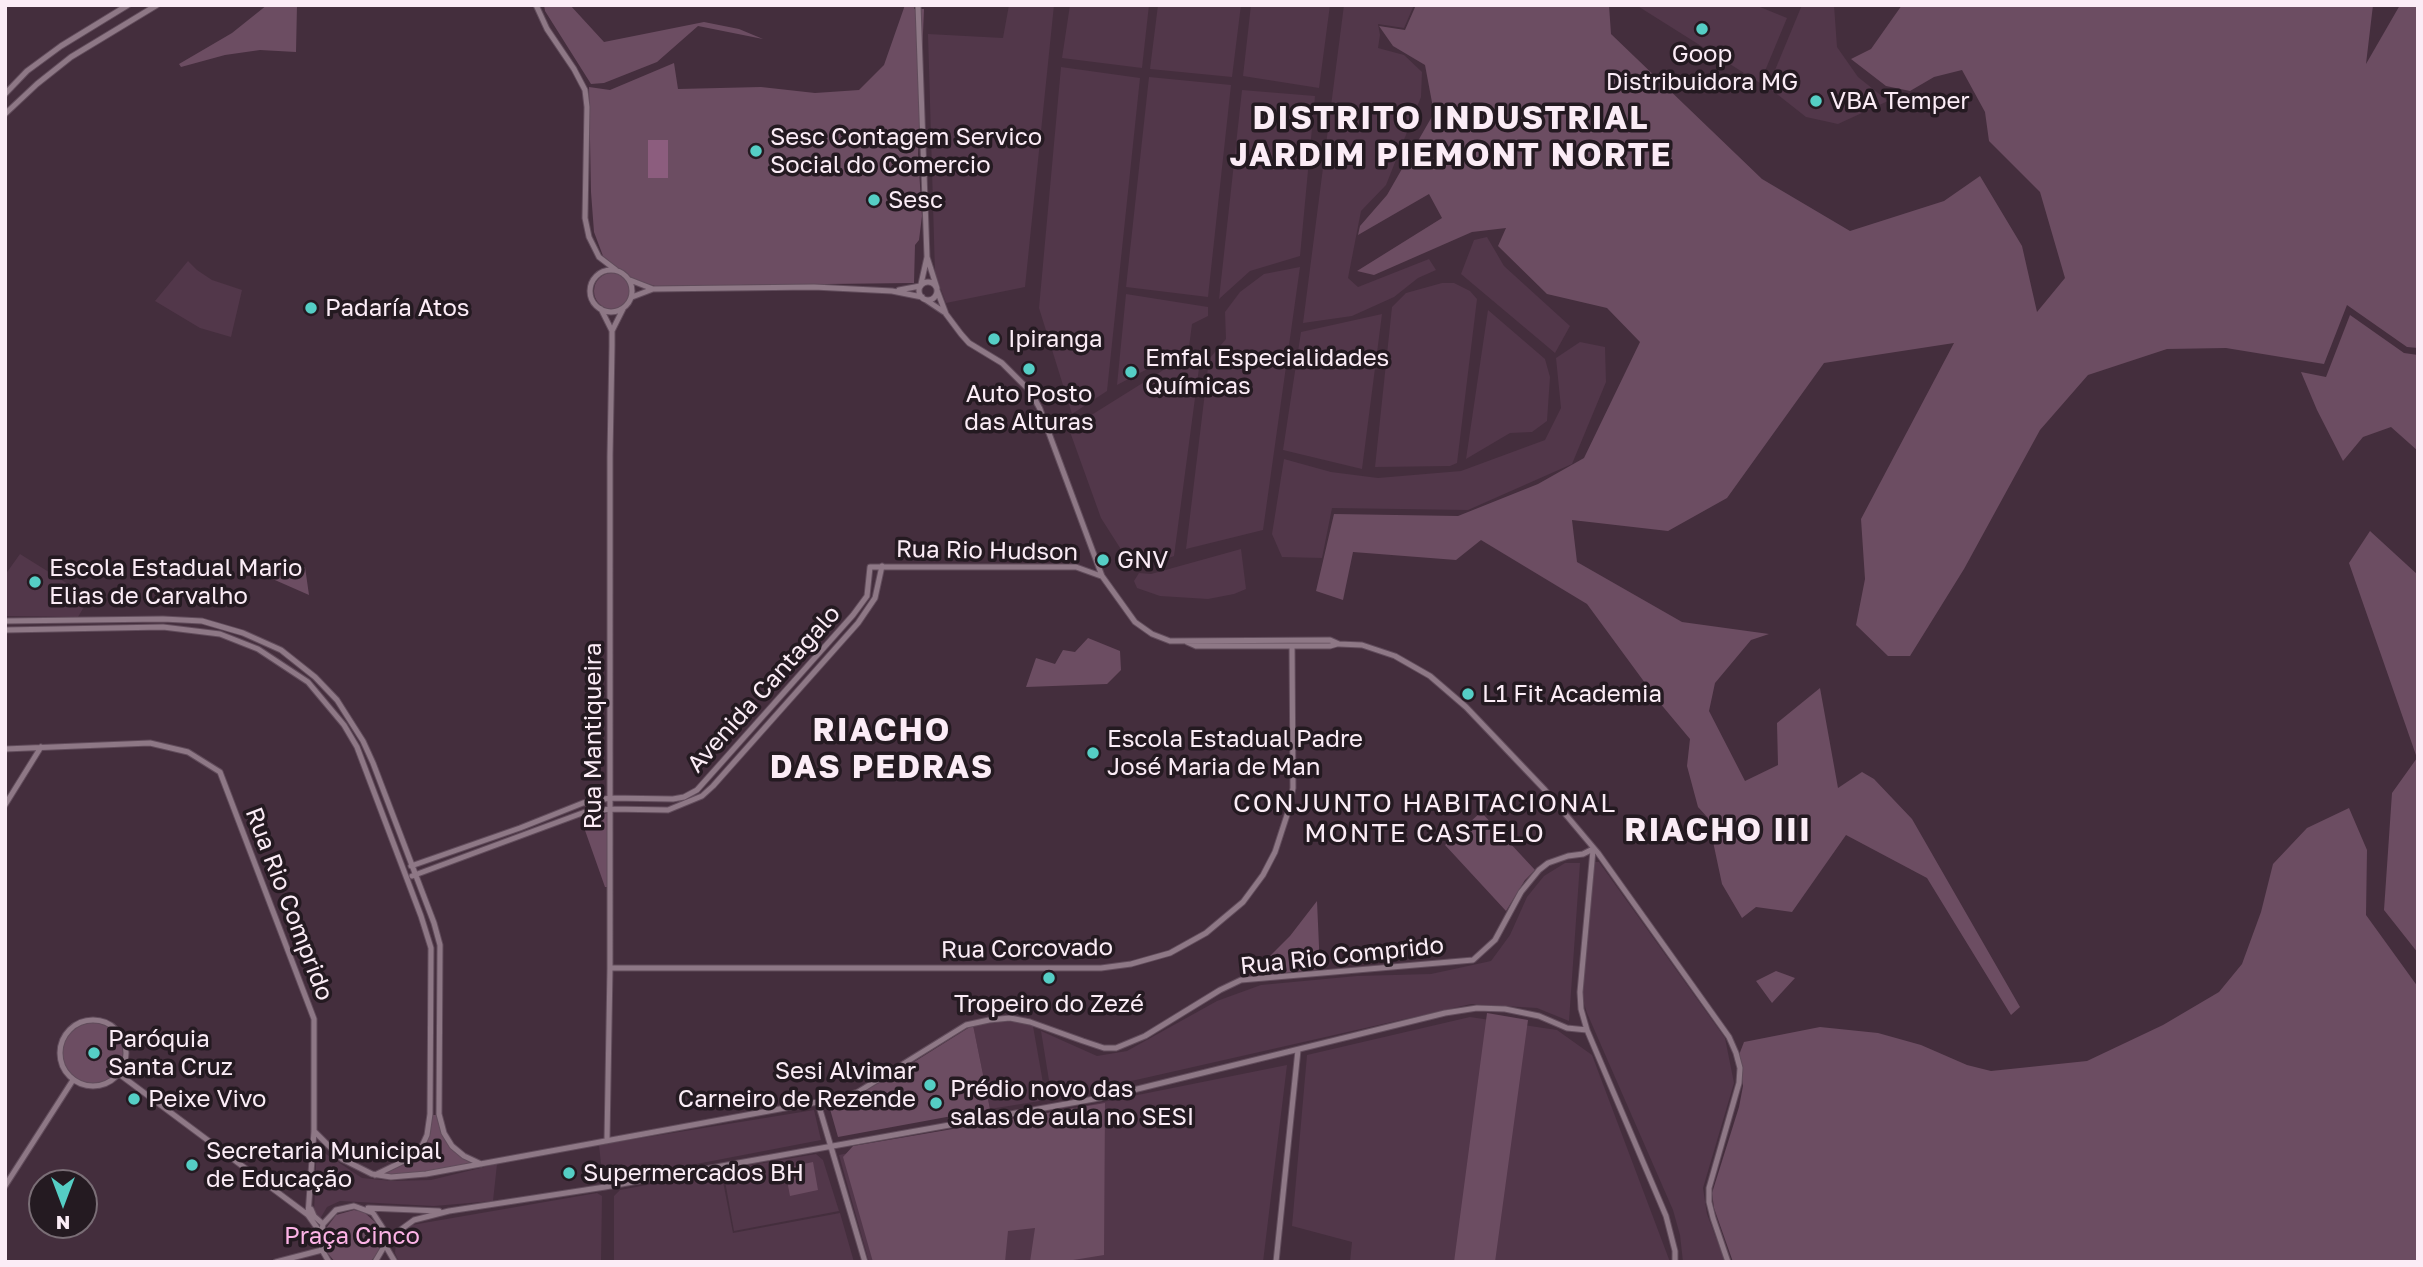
<!DOCTYPE html>
<html>
<head>
<meta charset="utf-8">
<style>
	body { margin:0 }
	#map { position:relative; width:2423px; height:1267px; overflow:hidden; background:#442e3d; font-family:"Golos Text",sans-serif }
	canvas { display:block }
	.frame { position:absolute; inset:0; border:7px solid #fbecf6; pointer-events:none }
	.north { position:absolute; left:28px; top:1169px; width:70px; height:70px; box-sizing:border-box; background:#241a21; border:2px solid #7a6e76; border-radius:50%; rotate:180deg; font-size:19px; font-weight:700; line-height:28px; text-align:center; color:#fbecf6 }
	.north::after { content:''; display:block; margin:auto; width:24px; height:32px; background:#55cec5; clip-path:polygon(50% 0,100% 100%,50% 72%,0 100%) }
</style>
</head>
<body>
<div id="map">
<canvas width="2423" height="1267"></canvas>
<div class="frame"></div>
<div class="north">N</div>
</div>
<script>
const c = document.querySelector('canvas').getContext('2d');
c.lineJoin = 'round';
function fill(path, color) { c.fillStyle = color; c.fill(path, 'evenodd'); }
const poly = rows => new Path2D(rows.map(r => 'M' + r).join(''));
function trace(path, color, width, dash) { c.strokeStyle = color; c.lineWidth = width; c.lineCap = dash ? 'butt' : 'round'; c.setLineDash(dash || []); c.stroke(path); }
function label(font, color, halo, rows, align = 'center') {
  c.font = font + ' "Golos Text",sans-serif'; c.lineWidth = 7; c.setLineDash([]); c.textBaseline = 'middle'; c.strokeStyle = halo; c.fillStyle = color; for (const [text, x, y, turn = 0] of rows) {
    c.save(); c.translate(x, y); c.rotate((+turn || 0) * Math.PI / 180); c.textAlign = isNaN(turn) ? turn : align; if (halo) c.strokeText(text, 0, 0); c.fillText(text, 0, 0); c.restore();
  }
}
fill(poly([
	[1009,5,1054,5,1025,287,946,303,935,273,928,34,1003,38],
	[1070,5,1149,5,1142,68,1062,58],
	[1158,5,1241,5,1232,77,1150,69],
	[1251,5,1330,5,1319,88,1243,76],
	[1344,5,1414,5,1404,28,1378,24,1380,35,1378,48,1404,55,1422,72,1421,97,1386,185,1361,211,1348,278,1358,287,1429,259,1436,270,1418,278,1394,297,1352,316,1303,323],
	[1636,5,1755,5,1787,18,1760,83],
	[1802,5,1834,5,1837,47,1858,77,1888,101,1838,124,1806,117,1768,87],
	[1061,67,1140,78,1107,391,1072,414,1039,308],
	[1149,77,1231,85,1208,297,1126,287],
	[1242,90,1315,96,1300,256,1250,271,1219,299],
	[1487,237,1504,266,1570,326,1555,353,1461,274,1474,240],
	[188,261,197,270,212,280,242,290,231,337,200,328,155,301],
	[1300,267,1263,530,1186,549,1209,359,1226,339,1225,312,1240,292,1264,274],
	[1442,283,1454,283,1470,291,1477,299,1457,463,1450,466,1375,467,1392,307,1406,293],
	[1126,294,1208,307,1208,316,1192,324,1189,347,1117,385],
	[1488,310,1545,359,1550,377,1547,421,1532,432,1510,433,1466,459],
	[1382,314,1362,469,1283,450,1301,332],
	[1580,342,1605,347,1606,382,1572,464,1468,510,1332,508,1322,558,1282,557,1272,534,1284,459,1331,472,1378,478,1461,471,1545,440,1561,408,1556,358],
	[1197,349,1201,353,1174,556,1149,565,1129,562,1101,518,1069,429],
	[1241,549,1246,589,1234,594,1208,599,1160,596,1137,588,1134,581,1139,573,1151,574],
	[20,554,76,589,91,595,78,617,5,616,5,575],
	[1591,862,1599,862,1725,1038,1734,1083,1703,1188,1707,1214,1725,1262,1683,1262,1680,1235,1673,1210,1587,1013,1579,988],
	[1565,863,1580,863,1569,1021,1537,1008,1471,1004,1052,1099,1041,1031,1097,1056,1127,1051,1217,1001,1261,985,1357,976,1431,974,1491,961,1510,935,1527,897,1544,876],
	[1470,1017,1557,1030,1592,1055,1670,1262,1350,1262,1352,1242,1292,1226,1307,1055],
	[993,1021,1017,1022,1033,1026,1046,1100,990,1109,973,1025],
	[1287,1065,1263,1262,869,1262,839,1155],
	[814,1110,821,1140,603,1182,599,1145],
	[317,1142,326,1154,362,1178,392,1181,431,1180,497,1164,493,1201,434,1206,340,1201,327,1207,320,1219,314,1212],
	[816,1154,823,1160,839,1211,734,1231,723,1170],
	[721,1171,733,1233,840,1213,854,1262,614,1262,614,1196,620,1190],
	[597,1193,602,1196,601,1262,399,1262,395,1253,396,1241,402,1231,412,1225]
]), '#52374a');
fill(poly([
	[267,5,297,5,296,52,260,50,225,55,181,67,179,64,232,33],
	[544,5,570,5,604,42,704,22,739,29,763,39,698,26,657,62,604,83,591,84,545,11],
	[905,5,914,5,914,9,924,9,918,154,922,216,919,240,915,245,914,283,655,286,631,279,603,256,594,232,591,192,589,87,610,90,674,63,678,89,761,87,815,93,859,90,884,65],
	[1416,5,1609,5,1611,34,1762,179,1850,231,1944,201,1980,176,2022,246,2037,312,2065,278,2040,192,1989,141,1985,112,1962,70,1934,77,1910,91,1886,86,1851,59,1871,49,1902,5,2373,5,2366,64,2400,5,2418,5,2418,348,2407,347,2347,305,2324,364,2226,348,2167,349,2088,375,2040,430,1964,569,1910,656,1888,656,1856,625,1865,579,1861,519,1954,343,1824,363,1727,498,1668,531,1572,520,1577,562,1682,622,1769,634,1751,640,1715,683,1709,711,1745,781,1778,765,1777,723,1820,688,1838,788,1862,772,1874,779,1912,819,2020,1007,2011,1015,1927,878,1846,835,1792,912,1756,907,1742,918,1722,884,1708,818,1698,807,1687,766,1690,739,1659,702,1587,604,1481,540,1456,560,1353,552,1343,600,1316,591,1334,514,1458,516,1538,484,1584,458,1640,342,1607,308,1547,294,1498,246,1506,228,1472,232,1374,275,1357,271,1442,218,1429,194,1358,235,1360,226,1387,195,1434,113,1425,65,1393,46,1379,26,1405,30],
	'594 291a18 18 0 1 1 36 0a18 18 0 1 1-36 0Z',
	[2350,315,2404,353,2418,355,2418,451,2391,427,2363,437,2343,461,2317,410,2301,372,2326,377],
	[2370,531,2418,575,2418,953,2384,910,2392,793,2417,758,2349,563],
	[305,567,309,595,268,577,262,568],
	[1088,638,1120,651,1121,670,1107,684,1026,687,1036,658,1055,664,1063,650,1075,652],
	[2349,808,2367,850,2366,915,2418,987,2418,1262,1733,1262,1714,1208,1712,1193,1739,1107,1743,1086,1739,1055,1744,1042,1820,1027,1878,1033,1921,1045,1967,1065,1991,1071,2087,1061,2163,1025,2219,992,2242,964,2261,912,2273,864,2307,828],
	[1481,812,1535,870,1525,880,1506,911,1445,845],
	[608,813,607,887,605,887,581,819],
	[1317,901,1320,969,1249,977,1290,936],
	[1776,971,1795,978,1772,1003,1756,981],
	[1487,1013,1528,1020,1495,1262,1454,1262],
	'61 1053a31 31 0 1 1 62 0a31 31 0 1 1-62 0Z',
	[973,1025,990,1109,838,1137,828,1102,860,1093,890,1077],
	[1105,1103,1104,1255,1061,1262,1030,1262,1035,1228,1008,1231,1005,1262,873,1262,843,1157,853,1146],
	[432,1115,437,1115,449,1143,477,1163,424,1174,393,1176,383,1174,404,1164,418,1155,430,1135],
	[813,1162,818,1190,790,1196,786,1175,796,1173,794,1166],
	[354,1210,364,1212,378,1225,381,1233,379,1252,370,1262,335,1262,325,1250,324,1231,336,1215]
]), '#6c4d62');
fill(poly([
	[648,140,668,140,668,178,648,178]
]), '#8c5d7e');
const tertiary = poly([
	[536,5,547,29,574,69,585,90,587,107,585,218,589,237,599,257,616,270],
	[918,5,927,257,937,288],
	[5,94,27,71,61,46,128,5],
	[5,114,37,84,71,57,157,5],
	'590 291a21 21 0 1 1 42 0a21 21 0 1 1-42 0Z',
	[630,280,653,289],
	'919 291a9 9 0 1 1 18 0a9 9 0 1 1-18 0Z',
	[921,284,927,257],
	[899,290,920,286],
	[937,290,946,314,961,334,969,343,1002,363,1031,392,1040,409,1102,576,1135,622,1152,634,1170,641,1330,640,1339,644,1362,645,1395,656,1430,676,1466,707,1545,790,1598,853,1729,1037,1736,1053,1740,1068,1739,1083,1709,1188,1709,1202,1713,1218,1728,1262],
	[632,297,653,289,814,287,892,291,922,297],
	[926,300,944,312],
	[601,309,612,331,612,346,610,456,610,968,607,1140],
	[612,331,623,309],
	[5,621,163,619,202,621,243,633,281,650,315,677,337,700,363,741,373,763,434,923,440,945,439,1114,444,1133,452,1146,464,1156,481,1164],
	[5,630,163,627,220,634,258,649,308,682,344,725,357,747,421,916,431,948,430,1114,427,1135,422,1146,406,1160,375,1175],
	[1187,642,1196,646,1330,646,1337,644],
	[5,749,150,743,188,752,220,772,314,1019,314,1131,308,1215],
	[5,805,41,747],
	[1593,850,1580,992,1581,1009,1587,1030,1666,1216,1675,1251,1675,1262],
	[411,866,520,828,583,803,610,798,673,799,684,797,697,790,853,615,867,596,870,567,1076,567,1101,576],
	[412,876,585,812,611,809,668,810,702,796,713,786,858,623,875,598,882,566],
	[610,968,1101,968,1131,964,1170,953,1206,933,1243,902,1263,875,1275,852,1288,812,1293,788,1292,646],
	'60 1053a33 33 0 1 1 66 0a33 33 0 1 1-66 0Z',
	[119,1074,308,1215,320,1232],
	[818,1103,865,1262],
	[314,1131,342,1159,372,1174,391,1177,426,1174,834,1099,858,1092,966,1025,989,1020,1010,1018,1030,1022,1083,1041,1104,1048,1116,1048,1145,1036,1220,990,1241,980,1473,960,1495,940,1521,892,1539,870,1548,863,1568,856,1583,854,1593,849],
	[5,1186,73,1080],
	[368,1208,439,1211],
	[311,1209,314,1216,323,1224],
	[385,1241,414,1220,449,1211,605,1187,1105,1097,1445,1013,1477,1008,1505,1009,1539,1016,1567,1028,1587,1030],
	[385,1245,395,1262],
	[276,1262,322,1250],
	[329,1262,322,1250,320,1241,323,1224,336,1210,354,1206,373,1213,384,1230,385,1245,375,1262],
	[1276,1262,1298,1050]
]);
trace(tertiary, '#614c5b', 7);
trace(tertiary, '#8e7886', 5);
for (const [x, y, r, color] of [
	[1702,29,7,"#55cec5"],
	[1816,101,7,"#55cec5"],
	[756,151,7,"#55cec5"],
	[874,200,7,"#55cec5"],
	[311,308,7,"#55cec5"],
	[994,339,7,"#55cec5"],
	[1029,369,7,"#55cec5"],
	[1131,372,7,"#55cec5"],
	[1103,560,7,"#55cec5"],
	[35,582,7,"#55cec5"],
	[1468,694,7,"#55cec5"],
	[1093,753,7,"#55cec5"],
	[1049,978,7,"#55cec5"],
	[94,1053,7,"#55cec5"],
	[930,1085,7,"#55cec5"],
	[134,1099,7,"#55cec5"],
	[936,1103,7,"#55cec5"],
	[192,1165,7,"#55cec5"],
	[569,1173,7,"#55cec5"]
]) { const dot = new Path2D(); dot.arc(x, y, r, 0, 2 * Math.PI); c.fillStyle = color; c.fill(dot); trace(dot, '#241a21', 2.5); }
label('24px', '#fbecf6', '#241a21', [
	["Goop",1702,54,"center"],
	["Distribuidora MG",1702,82,"center"],
	["VBA Temper",1830,101],
	["Sesc Contagem Servico",770,137],
	["Social do Comercio",770,165],
	["Sesc",888,200],
	["Padaría Atos",325,308],
	["Ipiranga",1008,339],
	["Emfal Especialidades",1145,358],
	["Químicas",1145,386],
	["Auto Posto",1029,394,"center"],
	["das Alturas",1029,422,"center"],
	["GNV",1117,560],
	["Escola Estadual Mario",49,568],
	["Elias de Carvalho",49,596],
	["L1 Fit Academia",1482,694],
	["Escola Estadual Padre",1107,739],
	["José Maria de Man",1107,767],
	["Tropeiro do Zezé",1049,1004,"center"],
	["Paróquia",108,1039],
	["Santa Cruz",108,1067],
	["Sesi Alvimar",916,1071,"right"],
	["Carneiro de Rezende",916,1099,"right"],
	["Prédio novo das",950,1089],
	["salas de aula no SESI",950,1117],
	["Peixe Vivo",148,1099],
	["Secretaria Municipal",206,1151],
	["de Educação",206,1179],
	["Supermercados BH",583,1173]
], 'left');
label('24px', '#fbecf6', '#241a21', [
	["Rua Rio Hudson",987,551,1],
	["Avenida Cantagalo",764,689,-48],
	["Rua Mantiqueira",593,736,-90],
	["Rua Rio Comprido",289,904,69],
	["Rua Corcovado",1027,949,-1],
	["Rua Rio Comprido",1342,956,-6]
]);
label('24px', '#fcb3e6', '#241a21', [
	["Praça Cinco",352,1236]
]);
c.letterSpacing = '2px';
label('26px', '#fbecf6', '#241a21', [
	["CONJUNTO HABITACIONAL",1425,804],
	["MONTE CASTELO",1425,834]
]);
c.letterSpacing = '0px';
c.letterSpacing = '2px';
label('bold 32px', '#fbecf6', '#241a21', [
	["DISTRITO INDUSTRIAL",1451,119],
	["JARDIM PIEMONT NORTE",1451,156],
	["RIACHO",882,731],
	["DAS PEDRAS",882,768],
	["RIACHO III",1718,831]
]);
c.letterSpacing = '0px';
</script>
</body>
</html>
